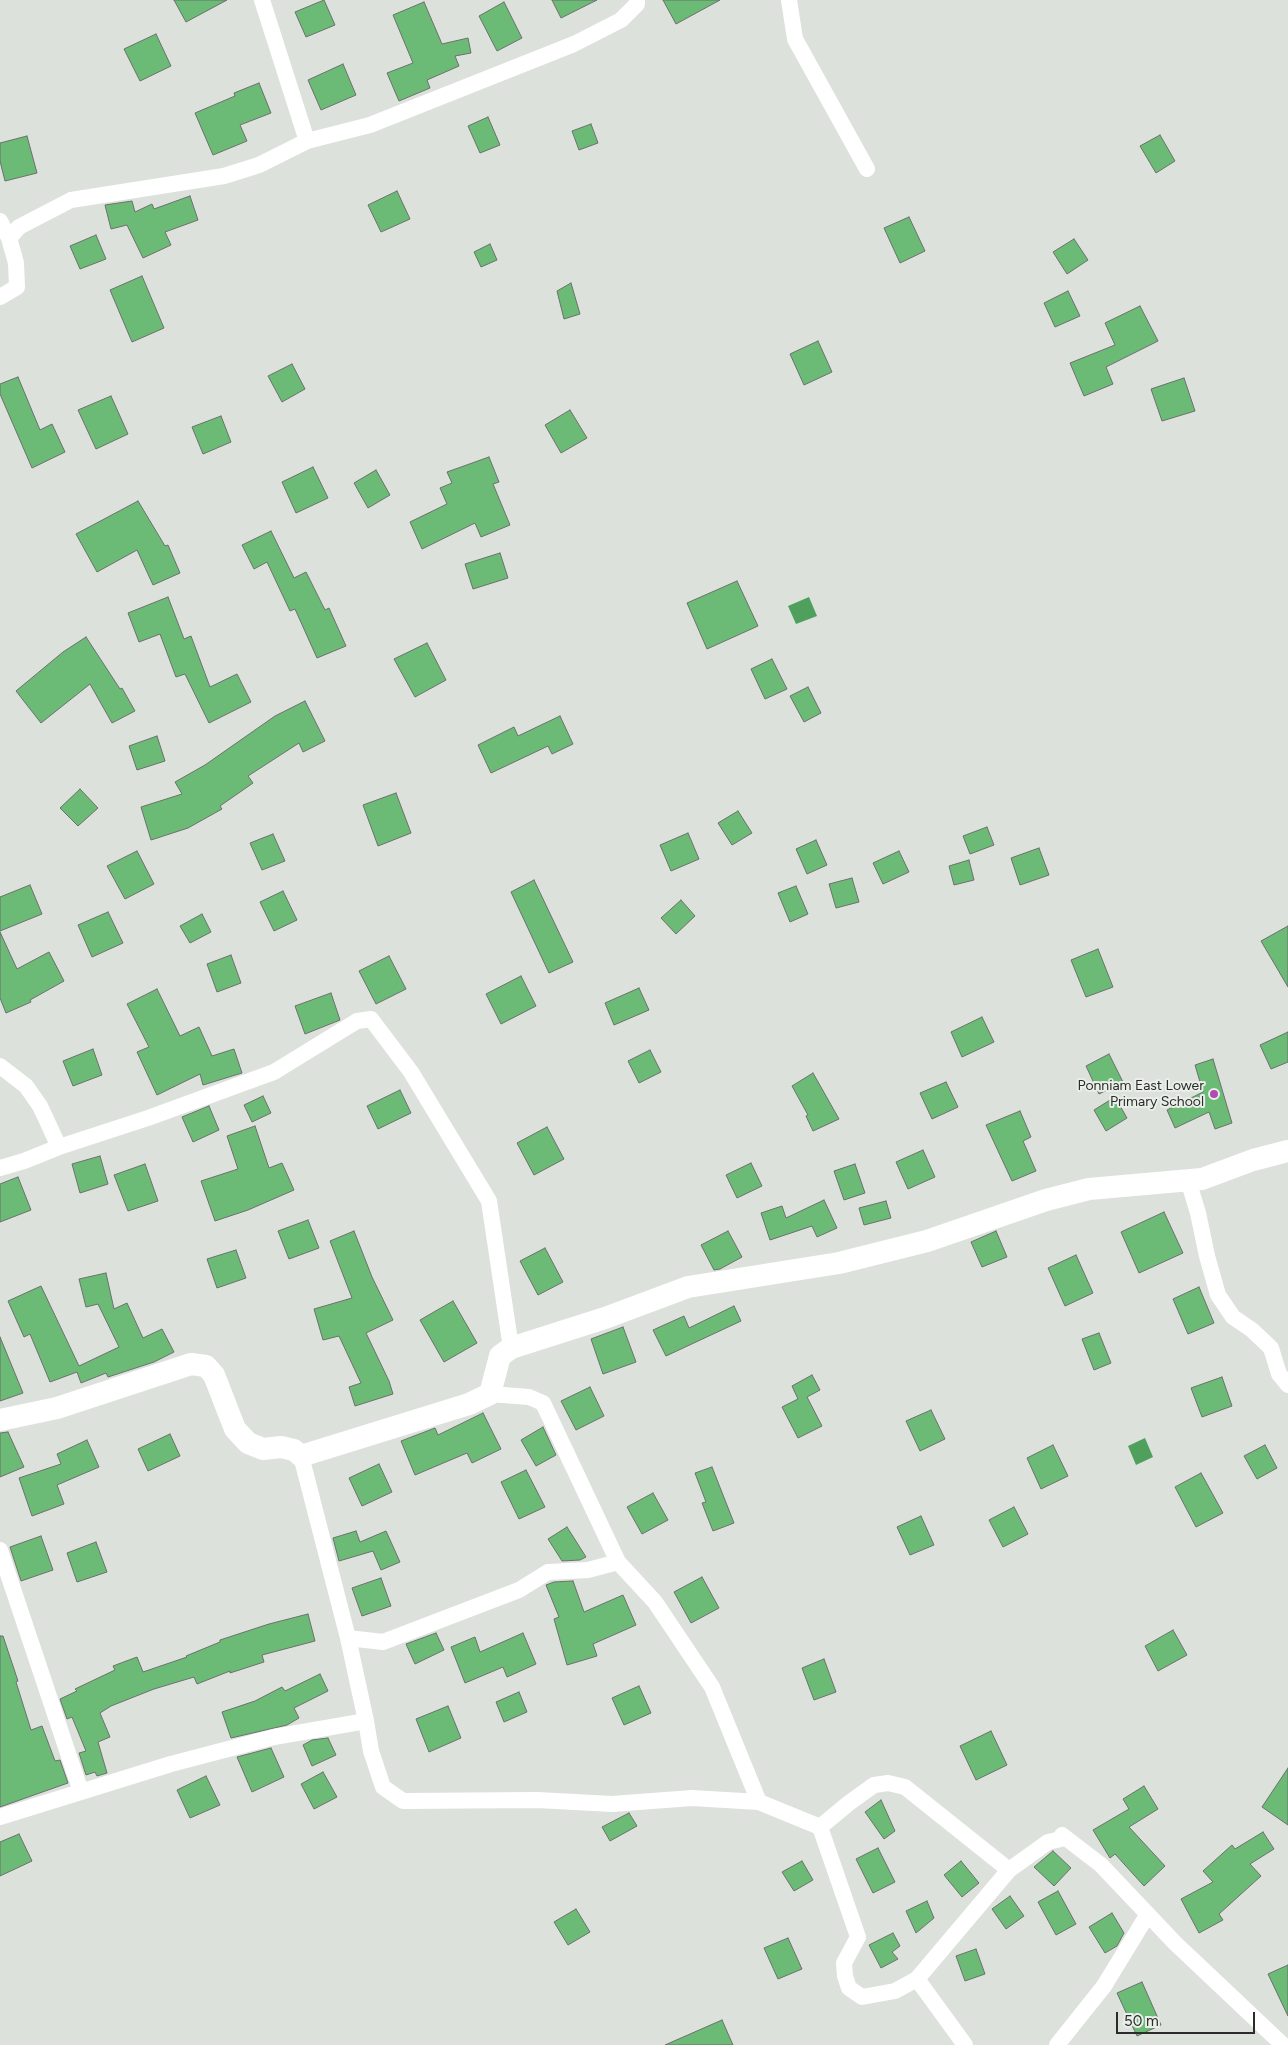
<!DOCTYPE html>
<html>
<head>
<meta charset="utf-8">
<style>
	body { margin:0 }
	#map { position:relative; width:1288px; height:2045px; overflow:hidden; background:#dce1dc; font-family:Figtree,sans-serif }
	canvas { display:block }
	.scale { position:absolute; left:1116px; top:2012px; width:139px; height:22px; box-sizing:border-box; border:2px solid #2a2c2a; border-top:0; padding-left:6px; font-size:15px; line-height:18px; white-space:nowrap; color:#2a2c2a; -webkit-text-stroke:4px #e9eee9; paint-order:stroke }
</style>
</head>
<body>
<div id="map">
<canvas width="1288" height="2045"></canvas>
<div class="scale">50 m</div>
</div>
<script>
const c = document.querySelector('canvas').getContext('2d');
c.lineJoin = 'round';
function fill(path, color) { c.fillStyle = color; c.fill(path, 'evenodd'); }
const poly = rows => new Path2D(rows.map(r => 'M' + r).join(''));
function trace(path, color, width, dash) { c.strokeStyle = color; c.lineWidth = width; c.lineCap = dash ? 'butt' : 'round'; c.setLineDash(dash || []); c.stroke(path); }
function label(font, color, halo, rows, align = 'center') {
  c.font = font + ' Figtree,sans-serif'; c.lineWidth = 4; c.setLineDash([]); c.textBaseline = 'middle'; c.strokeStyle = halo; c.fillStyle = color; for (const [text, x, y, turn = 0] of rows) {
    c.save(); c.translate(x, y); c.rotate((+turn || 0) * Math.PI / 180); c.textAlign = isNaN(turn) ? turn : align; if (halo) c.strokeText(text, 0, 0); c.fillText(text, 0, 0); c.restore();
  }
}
fill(poly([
	[809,597,817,616,796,624,788,606],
	[1145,1438,1153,1457,1136,1465,1128,1446]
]), '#4f9f5d');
const building = poly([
	[174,0,227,0,186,22,174,0],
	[324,0,335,25,306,37,295,12,324,0],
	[552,0,597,0,561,18,552,0],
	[663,0,720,0,676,24,663,0],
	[424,2,442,44,468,38,471,53,455,56,459,66,427,80,430,88,399,101,387,73,413,63,393,15,424,2],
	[504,2,522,38,497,51,479,16,504,2],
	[156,34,171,66,140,81,124,49,156,34],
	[343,64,356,95,321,110,308,80,343,64],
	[259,83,271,113,240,125,247,141,213,155,195,113,235,96,234,93,259,83],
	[488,117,500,145,480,153,468,126,488,117],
	[591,124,598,143,579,150,572,131,591,124],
	[1160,135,1175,161,1156,173,1140,146,1160,135],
	[27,136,37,173,5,181,0,161,0,143,27,136],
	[397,191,410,219,381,232,368,205,397,191],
	[190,196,198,220,165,232,171,245,143,258,127,225,111,229,105,205,132,201,135,212,152,204,154,209,190,196],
	[909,217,925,251,900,263,884,228,909,217],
	[96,235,106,259,80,269,70,246,96,235],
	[1074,239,1088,260,1067,274,1053,252,1074,239],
	[490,244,497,260,481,267,474,252,490,244],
	[142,276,164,328,132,342,110,290,142,276],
	[571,283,580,314,564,319,557,291,571,283],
	[1068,291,1080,316,1055,327,1044,303,1068,291],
	[1140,306,1158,341,1106,367,1113,384,1084,396,1070,363,1115,345,1105,323,1140,306],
	[818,341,832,372,804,385,790,354,818,341],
	[292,364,305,389,282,402,268,376,292,364],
	[18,377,40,430,52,424,65,452,32,468,0,394,0,384,18,377],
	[1184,378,1195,411,1162,421,1151,389,1184,378],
	[111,396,128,434,96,449,78,410,111,396],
	[570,410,587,438,561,453,545,425,570,410],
	[221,416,231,442,203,454,192,427,221,416],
	[489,457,499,482,493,484,510,525,481,537,475,523,422,549,410,522,447,504,440,488,452,483,447,472,489,457],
	[313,467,328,498,296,513,282,482,313,467],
	[376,470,390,495,368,508,354,483,376,470],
	[138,501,165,546,168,545,180,573,153,585,137,550,97,572,76,534,138,501],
	[271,531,294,578,306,572,325,610,329,608,346,646,317,658,295,609,290,611,267,562,254,569,242,545,271,531],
	[500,553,508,578,473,589,465,564,500,553],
	[737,581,758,626,707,649,687,603,737,581],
	[168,597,184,639,191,636,210,687,237,674,251,702,209,723,185,674,176,677,160,634,139,642,128,613,168,597],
	[86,637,120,689,122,688,135,711,112,723,90,684,41,723,16,691,63,652,86,637],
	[427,643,446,680,415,697,394,659,427,643],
	[772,659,787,689,765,699,751,669,772,659],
	[808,687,821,713,804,722,790,696,808,687],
	[305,701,325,741,303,752,299,743,248,776,253,783,220,806,222,809,188,828,151,840,141,807,182,794,175,782,205,765,275,716,305,701],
	[560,716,573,744,552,754,548,746,491,773,478,745,514,727,518,736,560,716],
	[157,736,165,761,137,770,129,746,157,736],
	[80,789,98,808,78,826,60,808,80,789],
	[396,793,411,833,378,846,363,805,396,793],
	[738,811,752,833,732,845,718,823,738,811],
	[987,827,994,845,970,854,963,836,987,827],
	[688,833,699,859,671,871,660,845,688,833],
	[273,834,285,861,262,870,250,843,273,834],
	[816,840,827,865,807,874,796,849,816,840],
	[1039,848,1049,875,1020,885,1011,858,1039,848],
	[137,851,154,884,125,899,107,866,137,851],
	[899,851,909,872,883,884,873,863,899,851],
	[969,860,974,880,954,885,949,866,969,860],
	[852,878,859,902,836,908,829,884,852,878],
	[534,880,573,962,549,973,511,892,534,880],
	[30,885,42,914,0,931,0,897,30,885],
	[796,886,808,914,790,922,778,893,796,886],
	[283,891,297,920,274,931,260,902,283,891],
	[681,900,695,916,676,934,661,918,681,900],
	[108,912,123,943,92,957,78,925,108,912],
	[202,914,211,932,190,943,180,926,202,914],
	[1288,926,1288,987,1261,941,1288,926],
	[0,932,17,969,49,952,64,981,30,1000,31,1002,6,1013,0,998,0,932],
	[1098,949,1113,987,1086,997,1071,960,1098,949],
	[231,955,241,983,217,992,207,964,231,955],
	[389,956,406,989,376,1004,359,971,389,956],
	[521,976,536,1006,501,1024,486,994,521,976],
	[639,988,649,1010,614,1025,605,1003,639,988],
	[157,989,180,1036,199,1027,212,1056,234,1049,242,1073,203,1085,200,1074,157,1095,137,1052,149,1047,127,1004,157,989],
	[331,993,340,1020,305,1034,295,1006,331,993],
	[982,1017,994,1042,962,1057,951,1032,982,1017],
	[1288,1032,1288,1062,1271,1069,1260,1045,1288,1032],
	[93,1049,102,1075,73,1086,63,1061,93,1049],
	[650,1050,661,1072,639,1083,628,1061,650,1050],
	[1109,1054,1123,1082,1099,1094,1086,1066,1109,1054],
	[1213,1059,1232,1123,1215,1129,1209,1112,1175,1128,1167,1110,1203,1092,1195,1065,1213,1059],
	[813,1073,839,1119,813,1131,806,1116,808,1115,792,1086,813,1073],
	[946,1082,958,1107,932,1119,920,1093,946,1082],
	[400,1090,411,1113,378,1129,367,1106,400,1090],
	[263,1096,271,1113,252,1122,244,1105,263,1096],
	[1115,1097,1127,1118,1106,1131,1094,1110,1115,1097],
	[209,1106,219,1130,193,1142,182,1117,209,1106],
	[1020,1111,1031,1137,1023,1141,1036,1171,1012,1181,986,1125,1020,1111],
	[255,1126,269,1168,282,1163,294,1190,248,1210,215,1221,201,1181,238,1169,227,1136,255,1126],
	[547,1127,564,1159,534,1175,517,1143,547,1127],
	[923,1150,935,1177,908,1189,896,1162,923,1150],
	[100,1156,108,1184,80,1193,72,1164,100,1156],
	[751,1163,762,1186,737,1198,726,1175,751,1163],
	[145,1164,158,1201,128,1211,114,1175,145,1164],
	[855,1164,865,1193,844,1200,834,1171,855,1164],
	[18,1177,31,1210,0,1222,0,1184,18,1177],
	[824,1200,837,1228,817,1237,812,1226,770,1240,761,1213,782,1206,786,1218,824,1200],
	[886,1201,891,1218,864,1225,859,1208,886,1201],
	[1164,1212,1183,1253,1139,1273,1121,1232,1164,1212],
	[308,1220,319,1248,289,1259,278,1231,308,1220],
	[354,1231,372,1277,393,1320,366,1333,389,1381,393,1394,355,1406,349,1387,361,1383,339,1336,323,1340,314,1309,352,1298,330,1241,354,1231],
	[728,1231,742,1257,720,1269,714,1270,701,1245,728,1231],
	[996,1231,1007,1257,982,1267,971,1242,996,1231],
	[545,1248,563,1282,538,1295,520,1261,545,1248],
	[236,1250,246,1278,217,1288,207,1259,236,1250],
	[1076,1255,1093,1293,1065,1306,1048,1268,1076,1255],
	[106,1273,114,1309,127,1303,143,1338,162,1329,174,1352,154,1362,108,1377,106,1373,81,1383,77,1372,50,1382,30,1334,24,1337,8,1301,41,1286,79,1366,119,1347,98,1304,86,1307,79,1279,106,1273],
	[1199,1287,1214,1323,1188,1334,1173,1299,1199,1287],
	[453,1301,477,1343,444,1362,420,1320,453,1301],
	[734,1306,741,1321,666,1356,653,1330,684,1316,689,1328,734,1306],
	[623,1327,636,1362,603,1374,591,1339,623,1327],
	[1099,1333,1111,1363,1094,1370,1082,1339,1099,1333],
	[0,1337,23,1393,0,1401,0,1337],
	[812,1375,820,1390,807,1397,822,1426,798,1438,782,1407,798,1399,792,1386,812,1375],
	[1222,1377,1232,1406,1202,1417,1191,1388,1222,1377],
	[590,1387,604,1416,576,1430,561,1401,590,1387],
	[931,1410,945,1439,920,1451,906,1421,931,1410],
	[483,1413,501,1449,472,1463,467,1453,415,1475,401,1441,435,1428,438,1435,483,1413],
	[543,1427,556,1455,536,1466,521,1440,543,1427],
	[8,1432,24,1467,0,1477,0,1433,8,1432],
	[170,1434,180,1456,148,1471,138,1449,170,1434],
	[87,1440,99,1467,57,1485,64,1504,32,1516,19,1478,61,1464,57,1454,87,1440],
	[1053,1445,1068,1476,1041,1489,1027,1458,1053,1445],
	[1265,1445,1277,1468,1257,1479,1244,1456,1265,1445],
	[379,1464,392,1492,362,1506,349,1478,379,1464],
	[712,1467,734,1523,713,1531,702,1503,706,1502,695,1473,712,1467],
	[526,1470,545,1507,519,1519,501,1482,526,1470],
	[1201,1473,1223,1513,1196,1527,1175,1487,1201,1473],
	[653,1493,668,1520,642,1534,627,1507,653,1493],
	[1014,1507,1028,1534,1003,1547,989,1520,1014,1507],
	[921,1516,934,1545,910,1555,897,1527,921,1516],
	[567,1527,586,1557,580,1560,562,1561,548,1539,567,1527],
	[356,1531,360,1542,386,1531,400,1562,381,1570,373,1551,339,1561,333,1538,356,1531],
	[41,1536,53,1570,21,1581,10,1547,41,1536],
	[96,1542,107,1572,77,1582,67,1553,96,1542],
	[702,1577,719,1608,691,1623,674,1592,702,1577],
	[381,1578,391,1606,362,1616,352,1588,381,1578],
	[573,1581,584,1612,623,1595,636,1625,593,1644,597,1656,567,1665,554,1619,559,1617,546,1585,554,1582,573,1581],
	[308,1614,315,1641,262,1655,264,1662,230,1673,230,1671,197,1684,194,1677,154,1689,111,1706,100,1713,110,1737,98,1742,107,1773,97,1776,95,1772,86,1775,79,1753,86,1751,72,1717,67,1719,60,1699,77,1691,75,1689,115,1670,113,1666,137,1657,143,1672,187,1657,186,1656,220,1642,220,1640,269,1624,308,1614],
	[1173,1630,1187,1655,1158,1671,1145,1646,1173,1630],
	[436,1633,444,1650,415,1664,406,1644,436,1633],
	[523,1633,536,1664,507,1677,503,1667,465,1683,451,1647,475,1637,480,1652,523,1633],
	[0,1636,3,1636,18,1681,16,1682,31,1730,42,1726,55,1761,60,1760,68,1783,0,1807,0,1636],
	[824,1659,836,1692,814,1700,802,1668,824,1659],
	[320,1674,328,1691,294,1708,299,1718,287,1725,231,1738,222,1712,255,1701,282,1687,285,1691,320,1674],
	[639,1686,651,1713,624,1725,612,1698,639,1686],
	[519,1692,527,1712,504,1722,496,1702,519,1692],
	[448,1706,461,1738,429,1752,416,1719,448,1706],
	[991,1731,1007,1765,976,1780,960,1746,991,1731],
	[328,1738,336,1755,312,1766,303,1745,312,1740,328,1738],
	[271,1748,284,1777,252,1792,237,1757,271,1748],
	[1288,1768,1288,1825,1262,1807,1288,1768],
	[323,1772,337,1797,314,1809,301,1784,323,1772],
	[206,1776,220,1805,190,1818,177,1790,206,1776],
	[1144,1786,1158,1809,1129,1827,1165,1866,1144,1886,1115,1854,1110,1858,1093,1830,1129,1809,1123,1799,1144,1786],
	[881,1800,895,1831,884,1839,865,1812,881,1800],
	[629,1813,637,1826,610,1841,602,1827,629,1813],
	[1263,1832,1274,1849,1250,1864,1261,1876,1219,1914,1223,1920,1199,1933,1181,1899,1213,1882,1203,1871,1232,1845,1235,1849,1263,1832],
	[19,1834,32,1861,0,1876,0,1842,19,1834],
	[878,1848,895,1882,873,1893,856,1859,878,1848],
	[1053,1851,1071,1868,1054,1886,1034,1867,1053,1851],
	[802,1861,813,1880,794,1891,782,1872,802,1861],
	[961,1861,979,1883,962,1897,944,1875,961,1861],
	[1058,1891,1076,1924,1056,1935,1038,1902,1058,1891],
	[1010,1896,1024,1916,1006,1929,992,1909,1010,1896],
	[927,1901,934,1918,916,1933,906,1911,927,1901],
	[576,1909,590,1932,568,1945,554,1922,576,1909],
	[1112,1913,1124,1933,1117,1946,1105,1953,1089,1927,1112,1913],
	[893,1933,900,1946,892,1952,898,1959,881,1968,869,1945,893,1933],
	[788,1938,802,1969,778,1979,764,1948,788,1938],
	[976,1949,985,1974,965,1981,956,1956,976,1949],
	[1288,1965,1288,2016,1268,1974,1288,1965],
	[1142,1982,1161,2025,1137,2036,1117,1993,1142,1982],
	[722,2020,733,2045,665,2045,722,2020]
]);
fill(building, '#6bbb77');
trace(building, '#6c706c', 1);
trace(poly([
	[262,0,307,141],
	[789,0,795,39,867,169],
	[0,221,9,238],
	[0,297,17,287,16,263,9,238,19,227,71,200,224,176,259,165,307,141,370,125,574,44,621,20,637,4,637,0],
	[0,1066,26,1086,40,1106,59,1147,148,1118,274,1072,357,1021,371,1019,411,1072,489,1201,511,1348],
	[0,1168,24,1161,59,1147],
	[1188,1180,1198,1213,1207,1256,1218,1295,1233,1317,1252,1330,1271,1348,1279,1374,1288,1385],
	[490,1394,529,1397,543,1403,618,1562,655,1602,712,1687,759,1802],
	[301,1456,348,1638,383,1642,519,1590,548,1572,588,1570,618,1562],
	[0,1550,81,1792],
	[366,1721,371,1751,383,1787,403,1801,537,1800,612,1804,692,1798,759,1802,820,1827,858,1937,844,1963,845,1976,849,1988,862,1997,895,1991,917,1979,1009,1870],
	[0,1817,171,1764,274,1737,366,1721,348,1638],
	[820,1827,849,1803,874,1785,888,1783,905,1787,1009,1870,1048,1842,1061,1839,1062,1835,1101,1865,1175,1943,1283,2045],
	[917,1979,965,2045],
	[1057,2045,1104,1986,1148,1914]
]), '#fff', 16);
trace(poly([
	[0,1420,57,1408,191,1364,206,1366,214,1375,235,1429,248,1443,263,1449,281,1447,294,1450,301,1456,469,1404,490,1394,500,1356,511,1348,605,1318,688,1287,839,1263,927,1241,1046,1200,1089,1189,1202,1179,1253,1160,1288,1151]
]), '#fff', 22);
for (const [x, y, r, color] of [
	[1214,1094,5,"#b14cb1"]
]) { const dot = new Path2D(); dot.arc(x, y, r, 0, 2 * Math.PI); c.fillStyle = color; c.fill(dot); trace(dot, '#e9eee9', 2); }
label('14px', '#2a2c2a', '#e9eee9', [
	["Ponniam East Lower",1204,1086],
	["Primary School",1204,1102]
], 'right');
</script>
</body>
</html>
